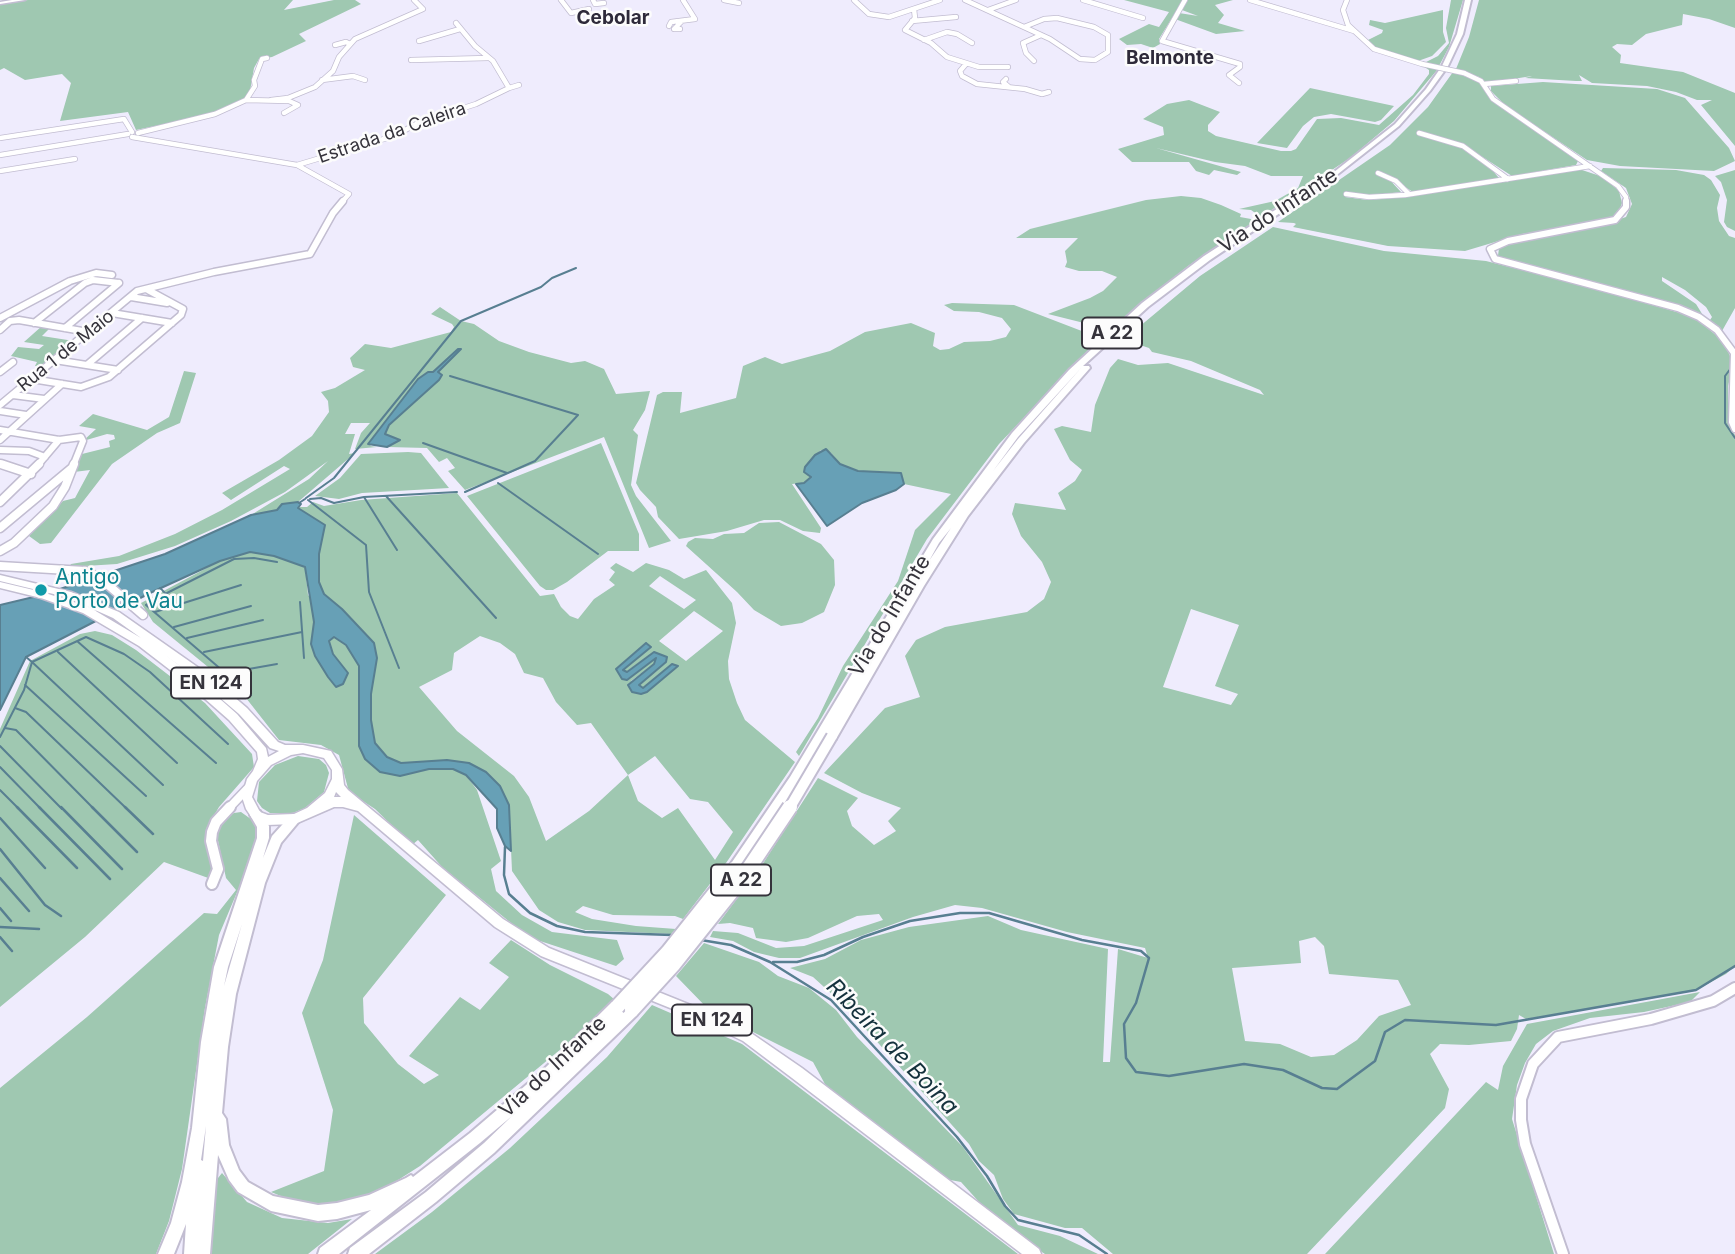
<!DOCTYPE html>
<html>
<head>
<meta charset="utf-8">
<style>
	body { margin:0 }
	canvas { display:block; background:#efecfd }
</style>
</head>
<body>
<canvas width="1735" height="1254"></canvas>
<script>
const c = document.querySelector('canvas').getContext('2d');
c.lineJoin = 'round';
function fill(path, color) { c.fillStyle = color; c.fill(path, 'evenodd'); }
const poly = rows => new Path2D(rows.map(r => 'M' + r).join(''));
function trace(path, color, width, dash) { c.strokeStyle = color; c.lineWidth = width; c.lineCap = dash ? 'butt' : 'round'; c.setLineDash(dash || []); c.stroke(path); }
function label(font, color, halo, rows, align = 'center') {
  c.font = font + ' Inter,sans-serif'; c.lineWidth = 5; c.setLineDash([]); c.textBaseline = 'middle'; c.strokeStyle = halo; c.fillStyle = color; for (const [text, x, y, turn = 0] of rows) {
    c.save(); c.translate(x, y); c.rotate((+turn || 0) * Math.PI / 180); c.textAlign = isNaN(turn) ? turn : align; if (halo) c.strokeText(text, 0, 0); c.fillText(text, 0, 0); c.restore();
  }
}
fill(poly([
	[28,0,293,0,284,10,334,0,355,0,361,4,299,34,306,41,272,57,259,59,254,68,250,91,243,100,207,115,136,130,128,112,60,121,71,83,62,74,25,80,4,68,0,70,0,4],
	[1124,0,1183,0,1159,39,1160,44,1153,48,1141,44,1127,45,1119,39,1149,24,1159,27,1169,12],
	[1188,0,1233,0,1215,5,1224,15,1218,23,1245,31,1216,34,1175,19,1179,13,1198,16,1182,10],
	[1451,0,1463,0,1449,47,1439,66,1424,63,1438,56,1449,43,1446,28],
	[1479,0,1735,0,1735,28,1709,19,1683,14,1682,25,1646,34,1632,45,1617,44,1612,47,1621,55,1620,63,1683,72,1735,93,1735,146,1701,105,1712,100,1697,100,1676,92,1647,86,1592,83,1579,75,1582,81,1576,81,1525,78,1532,76,1487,83,1479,77,1456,69,1469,37],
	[1443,10,1443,32,1446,42,1432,56,1418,61,1378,50,1368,40,1382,33,1383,30,1369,25,1370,20,1385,23],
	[1420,64,1438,69,1394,121,1350,158,1261,217,1251,210,1239,209,1275,201,1298,188,1303,176,1271,176,1245,166,1215,162,1156,148,1241,172,1237,175,1214,170,1209,175,1196,171,1189,162,1132,162,1118,149,1164,135,1163,127,1143,119,1167,104,1189,100,1220,112,1208,125,1208,131,1216,136,1281,151,1291,151,1296,149,1317,119,1341,118,1379,125,1413,95,1429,74,1429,70],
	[1453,72,1478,81,1490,99,1578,161,1576,165,1512,176,1478,154,1499,178,1413,192,1380,171,1377,173,1387,177,1401,192,1367,196,1347,193,1345,197,1368,200,1408,197,1579,169,1603,177,1619,191,1622,203,1619,211,1613,217,1600,221,1522,234,1465,251,1388,246,1293,227,1296,224,1294,223,1278,222,1390,145,1428,107],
	[1543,82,1657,89,1685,98,1729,148,1735,161,1714,171,1620,166,1587,160,1506,106,1491,91,1491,86],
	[1310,88,1394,106,1381,120,1375,122,1331,114,1314,117,1303,126,1287,148,1257,143],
	[1603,168,1676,170,1704,175,1711,180,1720,195,1717,208,1719,221,1729,236,1735,238,1735,308,1722,331,1710,320,1712,317,1706,307,1685,290,1662,277,1662,281,1696,304,1704,317,1681,306,1503,260,1498,256,1499,248,1509,243,1596,227,1626,217,1632,204,1626,188,1601,171],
	[1735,170,1735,231,1727,227,1724,222,1727,200,1721,182,1715,176],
	[1181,196,1201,198,1221,205,1241,214,1240,217,1251,219,1255,222,1188,266,1104,334,1096,326,1048,314,1090,298,1103,291,1117,277,1102,271,1079,271,1065,267,1067,262,1065,251,1078,238,1016,238,1030,229,1146,200],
	[1273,227,1384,251,1486,261,1593,288,1694,317,1723,341,1730,356,1732,370,1728,386,1728,423,1735,435,1735,966,1726,974,1696,990,1526,1019,1519,1015,1517,1029,1511,1041,1469,1045,1440,1044,1430,1054,1449,1089,1445,1108,1307,1254,1113,1254,1082,1228,1065,1228,1014,1214,1003,1199,994,1175,979,1161,969,1144,844,1005,813,977,790,968,825,959,861,940,909,927,988,916,1021,930,1108,949,1103,1062,1110,1062,1118,949,1148,958,1145,948,1067,932,982,908,955,905,913,917,800,958,779,958,754,952,733,941,710,937,713,931,738,933,776,948,804,946,883,920,879,914,857,916,808,938,786,942,756,938,753,928,730,923,718,924,762,865,818,778,858,798,847,811,852,826,874,845,896,831,888,821,901,808,862,793,824,773,885,708,920,697,905,656,916,640,945,627,1027,612,1044,599,1051,582,1042,562,1021,536,1012,514,1015,503,1066,510,1058,493,1075,481,1082,470,1070,460,1054,429,1062,426,1091,432,1095,405,1110,368,1118,359,1138,365,1168,363,1264,395,1260,390,1191,361,1152,352,1149,348,1128,341,1121,342,1200,276],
	[1191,609,1239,625,1215,686,1238,694,1231,705,1163,687],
	[1315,937,1324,946,1329,974,1398,980,1411,1005,1379,1016,1357,1040,1334,1055,1311,1057,1280,1044,1245,1041,1232,968,1301,963,1299,941],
	[952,303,1014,305,1100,338,999,444,927,539,799,756,796,752,818,718,843,666,898,581,915,530,951,494,904,484,901,473,858,471,840,464,831,453,821,450,805,467,812,476,804,483,792,484,821,528,820,533,803,531,780,520,764,520,727,531,679,539,658,517,656,507,640,490,636,483,657,395,663,392,682,392,680,413,736,398,743,366,765,357,782,364,830,351,865,332,911,323,935,333,933,346,940,350,949,349,964,342,990,341,1006,337,1011,329,1002,318,979,312,954,311,944,305],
	[440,307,461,321,474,324,499,341,529,352,571,363,585,361,604,369,616,394,650,391,645,410,633,430,638,435,631,485,636,496,671,541,649,548,604,437,465,490,448,471,455,468,447,458,439,462,427,448,387,447,400,440,385,434,389,425,439,380,437,372,458,349,370,446,377,447,355,449,361,433,370,423,351,423,345,434,355,434,349,454,355,453,298,502,282,504,277,510,251,515,309,479,328,461,285,492,231,521,175,546,117,564,69,567,71,564,119,556,175,534,222,510,290,469,284,466,231,500,222,493,279,460,312,436,329,412,328,401,321,392,335,388,365,370,353,367,350,358,365,344,391,348,451,332,454,327,452,324,431,314],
	[42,326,50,328,42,336,74,341,42,367,35,366,37,362,11,356,18,347,39,349,44,345,24,342],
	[184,371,196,373,180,423,157,433,112,464,51,543,40,544,29,536,63,501,75,498,90,470,74,472,82,454,110,447,109,441,115,439,114,435,107,434,83,441,96,429,79,426,93,414,147,430,169,417],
	[601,443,639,534,639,551,608,551,567,582,553,590,546,590,540,586,467,496],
	[408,452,421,453,449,488,362,493,339,499,315,496,340,478,361,454],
	[457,493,540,596,554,594,561,607,570,616,578,619,594,599,615,585,609,580,615,572,610,568,616,563,633,572,646,563,669,570,684,579,706,570,732,603,736,623,728,661,729,679,737,703,745,720,795,762,726,863,683,919,675,916,613,915,583,906,575,912,592,919,636,926,676,929,671,934,585,930,558,922,539,910,512,871,509,805,500,786,486,772,469,763,447,760,401,763,387,757,375,743,371,720,371,694,377,658,342,609,324,595,319,582,319,554,324,525,297,507,307,507,313,502,324,506,361,500],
	[660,576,696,600,684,609,649,586],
	[694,611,723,631,686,661,659,641],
	[480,636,500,643,515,654,524,673,543,678,556,702,577,725,591,723,628,775,589,811,546,841,529,797,514,776,457,731,419,687,452,670,454,653],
	[650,647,622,669,626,672,654,652,666,662,638,685,643,688,672,664,641,694,631,681,654,664,657,660,656,658,622,679,616,669],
	[655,756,690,799,708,802,733,832,715,860,678,808,662,818,638,801,628,775],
	[779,522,821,544,834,560,835,585,824,612,802,623,781,626,754,610,737,592,686,546,688,542,695,538,713,539,724,534,744,533,759,523],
	[250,552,274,556,305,566,308,595,363,654,359,746,400,776,429,769,453,769,466,775,477,790,501,861,491,869,496,891,522,915,552,932,617,940,624,959,616,966,537,940,516,927,443,868,418,840,412,845,375,809,349,792,339,755,321,745,279,740,246,698,153,622,141,603,218,562],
	[95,631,112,635,136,650,205,703,252,754,254,767,219,807,206,829,208,845,215,869,211,879,164,862,85,937,0,1007,0,729,30,661,80,634],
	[298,756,319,759,326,765,329,773,324,792,305,808,293,813,270,813,262,808,257,801,259,782,275,765],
	[241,812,255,822,257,845,219,935,205,1008,182,1169,169,1221,156,1254,0,1254,0,1088,87,1017,204,913,217,914,236,890,226,878,217,836,218,830,225,818,234,813],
	[354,815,446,895,363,998,364,1023,398,1064,424,1084,439,1075,409,1056,460,997,480,1010,509,977,489,963,511,940,550,965,608,994,615,1000,579,1034,420,1166,384,1189,350,1202,308,1207,271,1192,324,1171,333,1110,302,1013,323,960],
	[704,943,759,962,778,976,809,988,836,1010,857,1037,963,1147,1018,1225,1060,1236,1098,1254,1045,1254,1037,1249,980,1203,961,1182,945,1179,826,1086,813,1062,709,1010,676,976],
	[1700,992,1690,1002,1644,1012,1590,1018,1553,1031,1536,1044,1525,1063,1517,1085,1512,1119,1554,1254,1325,1254,1486,1082,1498,1090,1503,1066,1527,1024],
	[652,1005,742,1044,1018,1254,375,1254,432,1212,510,1148,607,1057],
	[222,1173,247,1202,282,1218,328,1223,352,1219,308,1254,211,1254,214,1183]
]), '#9fc8b1');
const water = poly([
	[458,349,461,349,438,372,442,375,439,380,389,425,385,434,400,440,387,447,368,444,418,379,428,372,433,372,458,349],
	[826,449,840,464,858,471,901,473,904,484,896,490,862,503,827,526,796,484,804,483,811,477,804,472,805,467,815,455,826,449],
	[298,502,301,504,298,508,325,525,319,554,319,582,324,594,342,609,374,643,377,658,371,694,371,720,375,743,387,757,401,763,447,760,469,763,486,772,500,786,509,805,511,851,505,846,497,828,497,809,466,775,453,769,429,769,400,776,380,772,365,759,359,746,359,666,346,645,334,637,329,641,333,654,348,673,343,684,336,687,328,677,315,656,311,644,314,622,305,567,274,556,250,552,220,561,150,593,26,657,0,710,0,605,42,595,165,554,251,515,277,510,282,504,298,502],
	[646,643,651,647,623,670,627,672,654,652,667,657,666,662,639,685,643,688,672,664,678,666,647,692,641,694,632,692,628,685,654,664,656,658,627,680,622,679,616,669,646,643]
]);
fill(water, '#67a0b6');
trace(water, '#587f91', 2);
trace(poly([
	[1731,368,1725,376,1725,423,1735,438],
	[450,376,578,415,535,461,465,492],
	[423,443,507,473],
	[498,483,598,554],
	[386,496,496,618],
	[364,497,397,550],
	[306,498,334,478,461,321,541,287,552,278,576,268],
	[310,499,321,498,334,503,364,497,457,492],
	[308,500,366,545,369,592,399,668],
	[299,503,305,499],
	[160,588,166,594,146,605,251,695],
	[167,593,234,559,254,558,277,562],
	[300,602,304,658],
	[155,612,241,585],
	[174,627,251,606],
	[187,638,263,620],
	[77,641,216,763],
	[58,652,177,763],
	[204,652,302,632],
	[226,673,277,664],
	[25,685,146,796],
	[15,708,26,712,127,809],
	[5,728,16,730,94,809],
	[0,737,24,690,32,662,26,657],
	[0,746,62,809],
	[0,767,41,809],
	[163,785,32,662,86,637,124,654,150,672,228,744],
	[0,790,19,809]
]), '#587f91', 2);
trace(poly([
	[17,807,77,868],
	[39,807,110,879],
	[61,807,122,869],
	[92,807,137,852],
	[125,807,153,834],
	[0,818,45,868],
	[505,847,504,875,509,894,530,913,557,926,585,932,672,935],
	[0,849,45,905,61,916],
	[0,878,29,911],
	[0,908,11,921],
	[0,927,39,929],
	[0,937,12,951],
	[701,940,731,945,770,962,831,1000,957,1137,987,1176,1005,1206,1018,1220,1079,1235,1107,1254],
	[773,962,797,962,824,955,863,937,910,921,960,913,989,913,1082,940,1141,951,1149,958,1136,1003,1124,1024,1126,1058,1136,1072,1169,1076,1244,1064,1283,1070,1322,1088,1337,1089,1375,1061,1385,1032,1405,1020,1496,1025,1696,990,1735,966]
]), '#587f91', 2.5);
const minorFar3 = poly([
	[561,0,571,13,589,9],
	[593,0,595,4,604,3],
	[724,0,739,3],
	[854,0,869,14,889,17,940,0],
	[965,0,1050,39,1080,59,1095,60,1108,52,1108,35,1094,27,1057,18,1044,19,1024,27],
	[1083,0,1143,18],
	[1185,0,1162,41,1240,64,1240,67,1229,75,1239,83],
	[1250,0,1354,31],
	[1347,0,1343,10,1348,25,1374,49,1422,64],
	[914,9,915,18,905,30,931,43,947,57,979,67,1008,67],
	[988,10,1016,0],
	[912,21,956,17],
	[456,23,475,46,493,61,509,88,519,85],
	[669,26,671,22,695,19,683,0],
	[680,29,674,29,681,22],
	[924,40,947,32,957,34,972,43],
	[419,41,460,29],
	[335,45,346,42,350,44],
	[411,60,488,58],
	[1034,61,1026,53,1023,43,1041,35],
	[966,64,960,71,962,76,977,84,1025,89,1042,94,1049,92],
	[1464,73,1481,81,1493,99,1618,186,1626,197,1626,203],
	[1006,79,1003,82,1009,87],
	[322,80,353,76,365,80],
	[1484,84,1516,81],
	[246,100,255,86,254,80,262,59,267,58],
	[271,100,288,98,315,87,333,71,339,57,355,39,423,9,414,0],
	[138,133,215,114,246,100,289,101,298,105,284,113],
	[1419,133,1463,146,1508,179],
	[132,137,297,165,394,136,420,122,476,104,509,88],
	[0,138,124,119,132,132],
	[0,155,128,134],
	[297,165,349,194,341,203],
	[0,171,75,159],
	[1378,173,1396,181,1409,194],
	[1346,194,1369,197,1405,195,1590,166]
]);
const minorFar2 = poly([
	[1626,201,1626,207,1615,220,1508,241,1490,249,1495,259,1678,308,1699,317,1717,330,1734,353,1732,422,1735,429],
	[131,297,167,303],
	[112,313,172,323],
	[0,318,70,281,96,273,112,275],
	[34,323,85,283,93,280,119,283],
	[65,328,119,283],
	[0,330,10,321,19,320,88,332],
	[55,360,118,370],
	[88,364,142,318],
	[0,372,13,362],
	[32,379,81,387,109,377,181,315,183,309,148,290],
	[13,395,44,399],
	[0,405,137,291,214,272,310,254,333,213,343,201],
	[0,411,26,415],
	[0,430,59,440,81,437,83,441,73,466],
	[0,440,62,384],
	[0,450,29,451,45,457],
	[0,464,7,466],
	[37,466,59,440]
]);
const minorFar1 = poly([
	[1,464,31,474],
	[0,502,39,464],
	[0,528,72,468],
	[0,551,14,543,53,506,65,487,74,464],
	[0,566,85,571,100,578,143,615],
	[228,809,248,788]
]);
const minor = poly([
	[212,884,218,869,211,841,212,832,216,822,230,807],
	[1563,1254,1525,1144,1521,1120,1521,1099,1533,1064,1558,1037,1651,1019,1713,1001,1735,988]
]);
const major = poly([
	[12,0,25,0,0,4,0,2,12,0],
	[0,575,71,592,119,612,206,673,247,708,278,742,285,745,303,745,331,751,342,769,344,785,348,790,503,919,549,948,703,1010,751,1033,802,1068,1039,1249,1041,1254,1022,1254,792,1078,743,1041,695,1018,541,956,495,927,358,811,343,807,334,807,295,824,267,825,252,818,246,809,242,797,247,779,253,771,258,759,257,752,229,720,187,683,139,646,83,613,41,598,0,588,0,582,42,592,89,607,141,638,113,618,66,597,0,581,0,575],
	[161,652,198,679,239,714,270,748,279,751,268,757,266,748,237,714,195,677,161,652],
	[303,753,324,758,332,770,332,779,325,793,307,808,294,814,268,815,260,812,252,797,257,781,271,765,291,755,303,753],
	[336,792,341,797,334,797,336,792]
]);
const highway = poly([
	[1465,0,1471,0,1463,34,1448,66,1430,91,1399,126,1338,174,1210,260,1148,307,1083,366,1089,366,1090,368,1024,443,968,516,924,586,836,739,832,741,828,739,826,736,798,785,738,873,734,875,730,873,728,869,730,865,790,777,933,539,1012,433,1069,370,1142,303,1204,256,1334,172,1395,124,1426,89,1442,66,1457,34,1465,0],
	[1082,367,1018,439,993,471,1018,437,1082,367],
	[951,528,929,561,939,543,951,528],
	[256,810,260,811,269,826,269,838,263,858,272,836,291,815,295,814,299,815,301,819,281,843,265,883,236,994,228,1047,222,1113,226,1119,229,1145,239,1170,248,1182,273,1196,318,1205,337,1203,369,1195,406,1178,411,1175,413,1177,470,1133,540,1073,612,1002,617,1000,622,1002,624,1007,623,1010,632,1003,637,1005,639,1010,637,1015,494,1153,436,1202,369,1254,348,1254,350,1248,426,1192,484,1143,512,1116,480,1143,339,1254,318,1254,320,1248,371,1210,337,1219,318,1221,271,1211,238,1192,229,1180,218,1155,210,1254,184,1254,186,1224,174,1254,158,1254,171,1223,182,1182,192,1128,201,1042,214,967,257,838,257,827,250,815,252,811,256,810],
	[242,924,224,986,228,967,242,924],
	[206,1126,203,1161,201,1160,206,1126]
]);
trace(minorFar3, '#c2bdd1', 6);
trace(minorFar2, '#c2bdd1', 9);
trace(minorFar1, '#c2bdd1', 11);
trace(minor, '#c2bdd1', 14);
trace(major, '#c2bdd1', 3);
trace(highway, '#c2bdd1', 4);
trace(minorFar3, '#fff', 4.5);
trace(minorFar2, '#fff', 6);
trace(minorFar1, '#fff', 8);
trace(minor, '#fff', 10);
fill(major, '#fff');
fill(highway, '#fff');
const minorBridge = poly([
	[1422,64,1464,73]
]);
const highwayBridgeFar1 = poly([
	[789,809,832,736]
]);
const highwayBridge = poly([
	[617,1007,668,952,734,869],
	[632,1010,674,964,741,880,790,807]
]);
trace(minorBridge, '#c2bdd1', 6, []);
trace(highwayBridgeFar1, '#c2bdd1', 14, []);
trace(highwayBridge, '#c2bdd1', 18, []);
trace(minorBridge, '#fff', 4.5);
trace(highwayBridgeFar1, '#fff', 10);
trace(highwayBridge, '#fff', 14);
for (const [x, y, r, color] of [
	[41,590,7,"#0f9aa8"]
]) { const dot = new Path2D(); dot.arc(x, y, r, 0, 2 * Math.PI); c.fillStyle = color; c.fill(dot); trace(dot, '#fcfcfc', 2.5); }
label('18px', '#35333b', '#fcfcfc', [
	["Estrada da Caleira",392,133,-19],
	["Rua 1 de Maio",66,351,-39]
]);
label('bold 19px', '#2e2a3a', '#fcfcfc', [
	["Cebolar",613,18],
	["Belmonte",1170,58]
]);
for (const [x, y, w] of [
	[1112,333,60],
	[211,683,80],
	[741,880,60],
	[712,1020,80]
]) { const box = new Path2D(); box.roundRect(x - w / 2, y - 15.5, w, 31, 5); c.fillStyle = '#fcfcfc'; c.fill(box); trace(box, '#35333b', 2); }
label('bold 19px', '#35333b', null, [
	["A 22",1112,333],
	["EN 124",211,683],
	["A 22",741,880],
	["EN 124",712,1020]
]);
label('21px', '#35333b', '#fcfcfc', [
	["Via do Infante",1278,211,-33],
	["Via do Infante",890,616,-59],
	["Via do Infante",553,1067,-43]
]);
label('21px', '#0d838f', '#fcfcfc', [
	["Antigo",55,578],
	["Porto de Vau",55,602]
], 'left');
label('italic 23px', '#14313c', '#fcfcfc', [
	["Ribeira de Boina",892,1047,46]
]);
</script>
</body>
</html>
